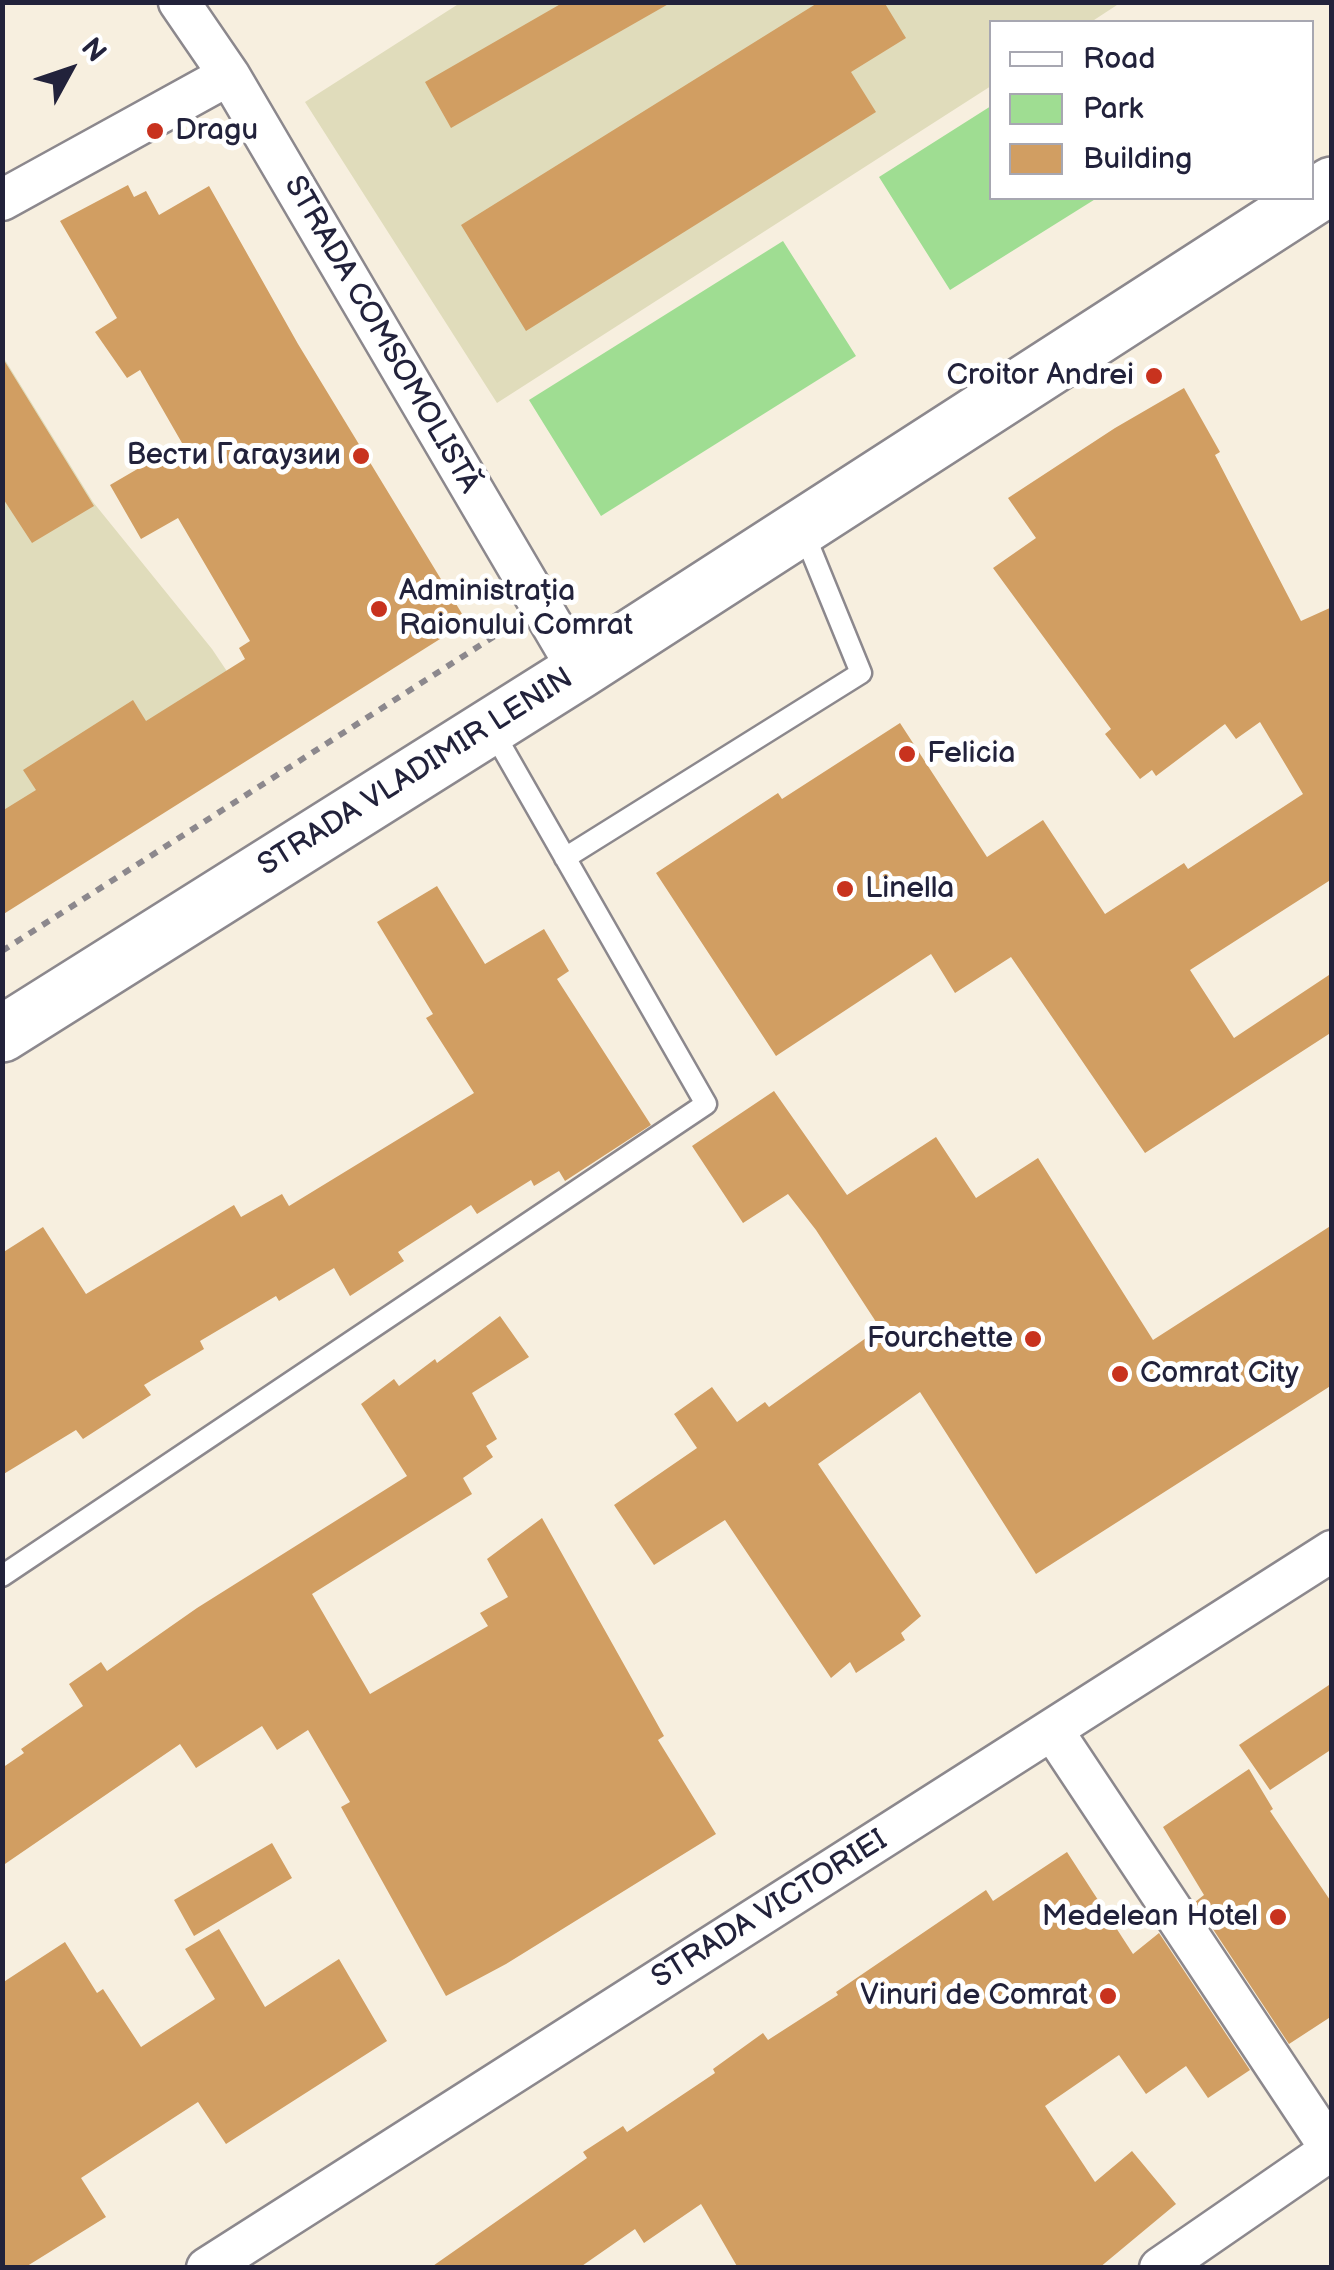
<!DOCTYPE html>
<html>
<head>
<meta charset="utf-8">
<style>
	body { margin:0 }
	#map { position:relative; width:1334px; height:2270px; overflow:hidden; background:#f7efdf; font-family:"Balsamiq Sans",sans-serif }
	canvas { display:block }
	.frame { position:absolute; inset:0; border:5px solid #22223b; pointer-events:none }
	.legend { position:absolute; left:989px; top:20px; width:325px; height:180px; box-sizing:border-box; background:#fff; border:2px solid #a7a7b1; margin:0; padding:12px 18px; list-style:none; font-size:30px; color:#22223b }
	.legend li { display:flex; align-items:center; gap:20px; height:50px }
	.legend b { width:50px; border:2px solid #a7a7b1 }
	.north { position:absolute; left:20px; top:20px; width:100px; height:100px; -webkit-text-stroke:8px #fff; paint-order:stroke; rotate:50deg; font-size:28px; font-weight:700; line-height:40px; text-align:center; color:#22223b }
	.north::after { content:''; display:block; margin:auto; width:35px; height:45px; background:#22223b; clip-path:polygon(50% 0,100% 100%,50% 72%,0 100%) }
</style>
</head>
<body>
<div id="map">
<canvas width="1334" height="2270"></canvas>
<div class="frame"></div>
<ul class="legend">
<li><b style="height:12px;background:#fff"></b>Road</li>
<li><b style="height:28px;background:#9fdd92"></b>Park</li>
<li><b style="height:28px;background:#d19e62"></b>Building</li>
</ul>
<div class="north">N</div>
</div>
<script>
const c = document.querySelector('canvas').getContext('2d');
c.lineJoin = 'round';
function fill(path, color) { c.fillStyle = color; c.fill(path, 'evenodd'); }
const poly = rows => new Path2D(rows.map(r => 'M' + r).join(''));
function trace(path, color, width, dash) { c.strokeStyle = color; c.lineWidth = width; c.lineCap = dash ? 'butt' : 'round'; c.setLineDash(dash || []); c.stroke(path); }
function label(font, color, halo, rows, align = 'center') {
  c.font = font + ' "Balsamiq Sans",sans-serif'; c.lineWidth = 10; c.setLineDash([]); c.textBaseline = 'middle'; c.strokeStyle = halo; c.fillStyle = color; for (const [text, x, y, turn = 0] of rows) {
    c.save(); c.translate(x, y); c.rotate((+turn || 0) * Math.PI / 180); c.textAlign = isNaN(turn) ? turn : align; if (halo) c.strokeText(text, 0, 0); c.fillText(text, 0, 0); c.restore();
  }
}
fill(poly([
	[1116,2,1117,5,1091,22,992,22,991,86,497,403,305,102,460,3],
	[2,355,93,502,212,649,273,740,2,907]
]), '#e0dcbb');
fill(poly([
	[991,106,992,198,1097,198,950,290,879,177],
	[783,241,856,356,601,516,529,400]
]), '#9fdd92');
fill(poly([
	[564,2,672,2,451,128,425,82],
	[819,2,884,2,906,38,851,72,876,112,526,331,461,225],
	[128,185,134,197,146,191,159,215,209,186,298,344,467,622,2,915,2,811,36,790,23,770,133,700,146,721,245,659,239,648,250,641,178,518,141,539,110,485,182,443,140,370,127,378,95,332,117,318,60,221],
	[2,357,94,506,32,543,2,497],
	[1184,388,1220,452,1215,455,1301,621,1332,607,1332,879,1190,970,1234,1038,1332,973,1332,1032,1145,1153,1011,957,955,993,931,954,776,1056,656,873,778,793,782,799,900,723,987,857,1043,820,1105,914,1184,863,1188,869,1303,794,1260,722,1236,739,1225,724,1156,776,1152,770,1140,779,1105,734,1111,729,993,568,1036,538,1008,498,1115,428],
	[437,886,485,964,544,929,569,971,557,979,651,1125,565,1181,559,1171,534,1186,531,1180,477,1214,471,1205,398,1252,404,1261,350,1296,334,1268,279,1301,276,1296,200,1341,204,1349,144,1385,151,1395,83,1439,76,1430,2,1475,2,1253,43,1227,86,1294,234,1205,241,1217,282,1194,289,1206,474,1093,426,1018,433,1014,377,922],
	[774,1091,847,1195,936,1137,976,1198,1038,1158,1153,1340,1332,1225,1332,1385,1036,1574,920,1392,818,1464,921,1616,901,1633,905,1640,856,1673,850,1662,831,1678,725,1520,654,1565,614,1505,697,1448,674,1414,712,1387,737,1422,765,1402,769,1407,880,1328,816,1230,788,1194,743,1223,692,1146],
	[500,1316,529,1357,472,1393,497,1439,486,1446,493,1457,463,1478,472,1494,312,1594,370,1694,488,1626,480,1613,508,1597,487,1559,542,1518,664,1736,658,1740,716,1834,506,1964,446,1996,341,1807,350,1802,308,1730,277,1750,262,1726,196,1768,180,1744,2,1866,2,1768,24,1753,21,1749,83,1706,69,1684,101,1662,107,1671,197,1608,407,1476,361,1404,394,1379,399,1386,435,1359,437,1363],
	[1332,1683,1332,1749,1270,1790,1239,1745],
	[1249,1769,1273,1809,1270,1811,1332,1903,1332,2016,1289,2044,1195,1902,1204,1895,1163,1827],
	[272,1843,292,1878,194,1936,174,1900],
	[1067,1852,1133,1954,1159,1933,1250,2070,1208,2098,1186,2066,1146,2094,1119,2055,1045,2106,1095,2182,1132,2151,1176,2204,1099,2268,738,2268,701,2204,644,2243,635,2229,579,2268,430,2268,587,2158,583,2152,623,2126,627,2132,715,2073,713,2069,763,2033,768,2040,838,1995,836,1992,986,1890,993,1901],
	[219,1929,265,2007,339,1959,387,2041,226,2144,198,2102,81,2178,106,2217,24,2268,2,2268,2,1983,65,1942,97,1993,103,1989,141,2047,215,1999,185,1949]
]), '#d19e62');
const lane = poly([
	[565,858,861,673,803,531],
	[2,1576,706,1104,491,728]
]);
const street = poly([
	[179,2,229,75,579,671],
	[2,200,229,75],
	[1053,1731,1332,2151],
	[207,2268,1332,1551],
	[1160,2268,1331,2150]
]);
const secondary = poly([
	[2,1034,579,671,1332,185]
]);
trace(lane, '#8c888d', 25);
trace(street, '#8c888d', 45);
trace(secondary, '#8c888d', 60);
trace(poly([
	[2,951,501,632]
]), '#8c888d', 6, [8, 8]);
trace(lane, '#fff', 20);
trace(street, '#fff', 40);
trace(secondary, '#fff', 55);
for (const [x, y, r, color] of [
	[155,131,10,"#c8321e"],
	[1154,376,10,"#c8321e"],
	[361,456,10,"#c8321e"],
	[379,609,10,"#c8321e"],
	[907,754,10,"#c8321e"],
	[845,889,10,"#c8321e"],
	[1033,1339,10,"#c8321e"],
	[1120,1374,10,"#c8321e"],
	[1278,1917,10,"#c8321e"],
	[1108,1996,10,"#c8321e"]
]) { const dot = new Path2D(); dot.arc(x, y, r, 0, 2 * Math.PI); c.fillStyle = color; c.fill(dot); trace(dot, '#fff', 4); }
label('30px', '#22223b', '#fff', [
	["Dragu",175,131],
	["Croitor Andrei",1134,376,"right"],
	["Вести Гагаузии",341,456,"right"],
	["Administrația",399,592],
	["Raionului Comrat",399,626],
	["Felicia",927,754],
	["Linella",865,889],
	["Fourchette",1013,1339,"right"],
	["Comrat City",1140,1374],
	["Medelean Hotel",1258,1917,"right"],
	["Vinuri de Comrat",1088,1996,"right"]
], 'left');
label('30px', '#22223b', '#fff', [
	["STRADA COMSOMOLISTĂ",381,335,60],
	["STRADA VLADIMIR LENIN",416,773,-32],
	["STRADA VICTORIEI",770,1910,-32]
]);
</script>
</body>
</html>
